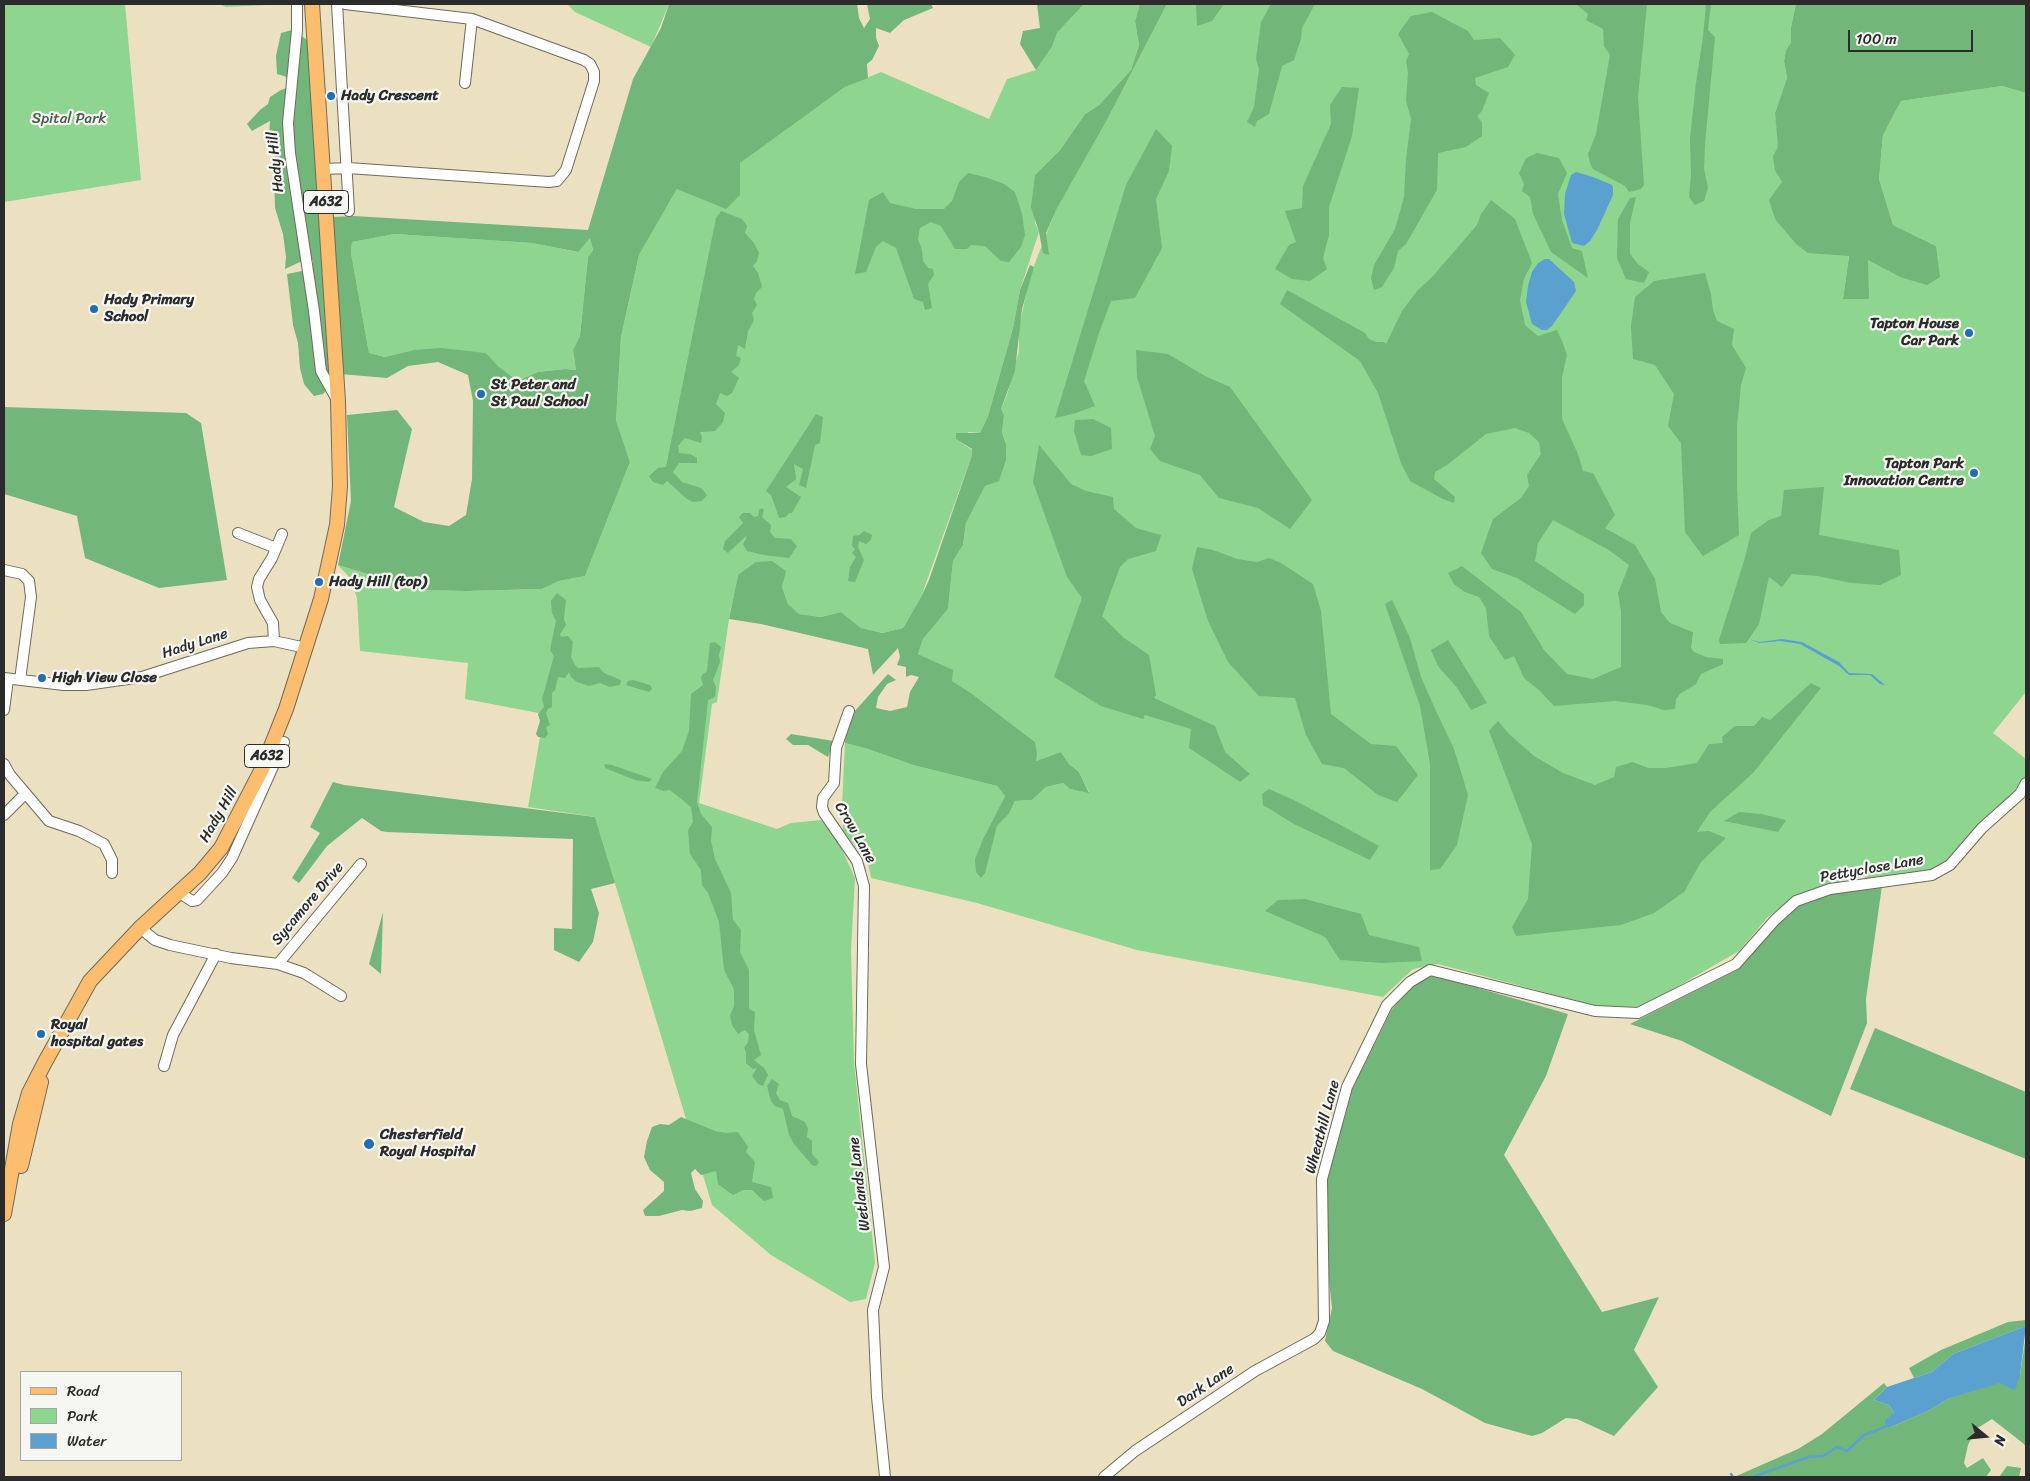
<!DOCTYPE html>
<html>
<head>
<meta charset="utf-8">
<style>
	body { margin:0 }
	#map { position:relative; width:2030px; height:1481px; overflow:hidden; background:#ebe1c0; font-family:Sriracha,sans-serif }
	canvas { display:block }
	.frame { position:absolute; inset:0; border:5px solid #2b2b2b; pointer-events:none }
	.legend { position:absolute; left:20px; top:1371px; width:162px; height:90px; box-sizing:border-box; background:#f6f6f2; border:1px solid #a5a5a2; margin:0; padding:6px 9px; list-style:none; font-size:15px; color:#2b2b2b }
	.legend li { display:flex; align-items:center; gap:10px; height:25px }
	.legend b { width:25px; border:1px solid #a5a5a2 }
	.north { position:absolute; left:1960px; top:1411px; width:50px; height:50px; -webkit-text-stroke:4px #f6f6f2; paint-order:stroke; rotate:107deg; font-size:14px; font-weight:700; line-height:20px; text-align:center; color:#2b2b2b }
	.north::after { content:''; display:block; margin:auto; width:18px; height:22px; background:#2b2b2b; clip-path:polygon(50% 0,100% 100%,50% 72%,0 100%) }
	.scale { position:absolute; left:1848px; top:30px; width:125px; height:22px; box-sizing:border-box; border:2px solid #2b2b2b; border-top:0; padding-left:6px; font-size:15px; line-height:18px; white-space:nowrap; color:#2b2b2b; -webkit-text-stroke:4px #f6f6f2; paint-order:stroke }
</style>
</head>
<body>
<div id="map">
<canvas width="2030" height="1481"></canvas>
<div class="frame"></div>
<ul class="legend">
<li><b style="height:6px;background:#fcbd6f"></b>Road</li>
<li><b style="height:14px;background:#8ed58f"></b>Park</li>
<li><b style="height:14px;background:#5aa1d0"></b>Water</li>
</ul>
<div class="north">N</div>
<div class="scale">100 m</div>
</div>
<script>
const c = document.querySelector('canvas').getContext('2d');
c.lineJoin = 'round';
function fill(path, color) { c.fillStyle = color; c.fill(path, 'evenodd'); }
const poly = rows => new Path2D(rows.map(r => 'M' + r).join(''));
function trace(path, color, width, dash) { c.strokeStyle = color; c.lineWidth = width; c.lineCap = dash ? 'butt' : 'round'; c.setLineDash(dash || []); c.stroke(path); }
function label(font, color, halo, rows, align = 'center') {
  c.font = font + ' Sriracha,sans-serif'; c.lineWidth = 4.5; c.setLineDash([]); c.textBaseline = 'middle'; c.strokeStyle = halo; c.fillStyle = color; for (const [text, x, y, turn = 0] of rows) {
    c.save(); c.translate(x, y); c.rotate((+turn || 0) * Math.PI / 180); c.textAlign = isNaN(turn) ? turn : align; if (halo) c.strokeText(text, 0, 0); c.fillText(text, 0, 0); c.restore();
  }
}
fill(poly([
	[4,4,125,4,141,180,4,202],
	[219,4,288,4,226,7],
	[567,4,669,4,651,47,575,12],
	[1084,4,1140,4,1135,21,1139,45,1131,70,1099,105,1085,114,1060,150,1035,175,1035,223,1039,232,1020,290,1013,328,988,416,980,433,969,432,956,439,972,450,972,455,921,597,903,628,884,633,861,628,841,612,821,617,799,614,788,604,782,587,738,575,729,619,717,702,712,704,699,803,777,829,791,823,821,820,838,841,855,878,851,950,854,1062,875,1263,866,1299,850,1302,771,1255,712,1205,595,817,528,807,544,714,465,699,468,663,360,651,357,598,350,578,338,565,421,590,466,591,542,589,559,581,585,576,630,462,616,422,621,337,639,255,677,189,740,195,739,163,845,87,881,72,989,119,1007,79,1036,70,1052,47,1057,33],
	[1167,4,1796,4,1791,27,1791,42,1786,50,1784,61,1787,78,1775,113,1779,147,1775,171,1782,182,1849,255,1843,299,1867,259,1900,277,1936,246,1893,225,1879,179,1883,135,1901,101,2002,86,2026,93,2026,692,1993,733,2026,759,2026,783,1950,865,1932,875,1865,884,1865,873,1793,897,1767,918,1739,951,1642,1007,1597,1006,1438,964,1413,969,1383,997,1137,950,977,903,871,878,868,862,843,831,842,806,845,743,868,749,913,765,997,786,1005,796,984,837,990,849,997,826,1009,814,1015,801,1032,800,1046,787,1063,783,1070,789,1089,792,1079,772,1069,764,1061,752,1036,761,1035,742,971,693,952,681,952,670,918,654,923,639,948,609,953,561,963,545,966,523,1006,444,1002,433,1004,415,1001,409,1007,395,1019,351,1019,328,1028,285,1035,263,1057,207,1107,120],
	[395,234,532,243,577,252,590,237,593,250,588,257,580,336,573,350,576,370,565,369,538,372,522,379,511,376,498,366,486,353,414,350,385,357,369,353,351,253,352,242]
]), '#8ed58f');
fill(poly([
	[669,4,857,4,859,18,864,28,870,19,867,4,931,4,933,8,904,20,890,33,876,28,876,38,879,46,872,60,867,64,868,78,845,87,740,163,740,195,726,209,677,189,639,255,621,337,616,421,630,462,585,576,559,581,542,589,466,591,421,590,338,565,351,501,347,415,397,410,412,429,394,507,424,522,449,526,466,515,472,479,473,401,468,375,438,362,408,366,387,378,340,374,332,217,354,216,588,230,633,79,661,28],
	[395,234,532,243,578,252,590,238,593,250,588,257,580,336,573,350,576,370,565,369,538,372,522,379,511,376,498,366,486,353,441,348,414,350,385,357,369,353,351,253,352,242],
	[1037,4,1084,4,1057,33,1052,47,1036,70,1020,44,1023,31,1040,28],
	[1140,4,1167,4,1107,120,1057,208,1046,233,1049,255,1043,253,1039,232,1031,207,1035,175,1060,150,1085,114,1099,105,1131,70,1139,45,1135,21],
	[1196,4,1224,4,1212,21,1197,26],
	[1271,4,1315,4,1302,28,1301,39,1294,60,1282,66,1269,114,1257,121,1255,127,1247,122,1254,107,1259,69,1256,59,1261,22],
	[1576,4,1647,4,1638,97,1644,185,1641,189,1629,192,1625,186,1593,169,1590,163,1588,154,1596,134,1610,55,1604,46,1603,29,1586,20,1588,14],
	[1706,4,1711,4,1708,30,1715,37,1705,144,1704,169,1708,188,1704,201,1695,205,1689,197,1691,175,1690,138,1696,83,1703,37],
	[1796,4,2026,4,2026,93,2002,86,1901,101,1883,135,1879,179,1893,225,1936,246,1940,277,1927,285,1900,277,1868,260,1869,299,1843,299,1849,256,1808,253,1796,244,1775,219,1769,200,1782,182,1775,171,1773,156,1778,147,1775,113,1787,78,1784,61,1786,50,1791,42,1791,27],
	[1432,12,1468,31,1474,40,1500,38,1515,55,1508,67,1475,78,1476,85,1489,93,1482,111,1477,116,1482,122,1482,136,1466,147,1438,153,1437,190,1406,244,1398,251,1394,268,1382,287,1374,290,1371,278,1374,265,1395,229,1404,197,1406,159,1411,119,1406,101,1408,72,1406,61,1409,54,1398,34,1411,16],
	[292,30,306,39,314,48,331,385,323,394,314,396,304,384,300,368,298,343,293,325,287,274,312,269,313,260,300,262,285,269,286,257,283,234,275,208,274,175,279,167,269,138,270,121,252,131,247,124,260,110,268,104,270,97,281,90,298,84,284,76,277,74,276,56,281,33],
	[1342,87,1359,88,1352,136,1329,207,1329,235,1323,258,1327,269,1310,281,1292,279,1275,269,1289,245,1296,242,1285,211,1302,208,1303,186,1331,124,1330,105],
	[1156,129,1172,146,1169,171,1156,199,1162,248,1135,298,1111,301,1099,333,1084,381,1095,406,1076,413,1055,418,1126,185],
	[1537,153,1559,158,1567,173,1558,194,1562,220,1572,248,1582,251,1588,278,1551,252,1533,214,1530,197,1522,191,1524,184,1519,173,1526,158],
	[968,173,985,177,1004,184,1015,192,1022,214,1025,235,1021,247,1009,262,1001,261,985,246,971,245,967,249,955,249,941,226,931,222,920,228,918,239,922,250,923,261,928,268,933,269,934,275,928,284,932,308,925,310,923,302,914,299,896,248,883,241,876,247,866,272,855,274,869,200,883,192,890,203,916,209,944,209,952,201,959,182],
	[1636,197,1630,223,1630,254,1638,264,1649,272,1644,283,1626,279,1617,258,1618,219,1630,198],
	[1491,200,1515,219,1532,263,1524,279,1520,300,1525,325,1538,336,1557,330,1562,341,1567,355,1562,377,1562,419,1578,454,1583,471,1593,473,1615,515,1605,528,1635,545,1655,579,1661,612,1670,623,1693,632,1691,648,1694,652,1706,657,1723,659,1723,664,1701,674,1696,684,1680,694,1676,699,1675,709,1664,710,1647,705,1615,701,1554,706,1539,690,1524,678,1514,656,1505,660,1489,636,1486,608,1479,597,1465,592,1454,584,1448,573,1462,566,1521,612,1544,650,1567,674,1593,679,1621,667,1621,611,1618,593,1629,565,1609,550,1553,520,1538,543,1535,561,1584,594,1584,605,1575,614,1517,578,1492,569,1481,553,1493,519,1521,498,1529,486,1527,475,1541,454,1539,442,1529,433,1515,428,1486,434,1447,465,1435,472,1434,479,1455,497,1454,503,1443,499,1410,481,1401,463,1378,393,1360,361,1280,304,1287,290,1365,333,1369,339,1376,342,1384,342,1386,344,1402,311,1417,291,1433,276,1477,225,1481,214],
	[721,211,742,219,747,226,745,233,754,243,759,253,757,261,753,266,758,273,762,287,756,293,754,299,757,305,752,313,754,320,748,331,745,349,738,345,736,356,741,358,739,365,731,372,739,378,732,393,727,396,720,393,716,404,725,413,723,422,715,431,700,432,702,437,701,443,685,438,678,446,679,453,690,454,697,458,697,463,679,463,673,472,682,482,701,488,707,495,702,501,693,502,687,499,667,481,663,485,653,482,649,476,658,468,666,467,716,218],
	[1030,265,1034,267,1022,309,1015,371,1001,409,1004,415,1002,433,1006,444,1006,460,999,481,985,486,966,523,963,545,953,561,948,609,923,639,918,654,953,670,952,681,971,693,1035,742,1037,754,1036,761,1061,752,1069,764,1079,772,1089,793,1070,789,1063,783,1046,787,1032,800,1015,801,1009,814,997,826,985,873,981,878,976,872,975,859,984,837,1005,796,997,786,913,765,868,749,845,743,846,730,854,712,888,674,896,680,887,684,878,697,876,708,890,711,907,707,910,692,919,677,911,675,906,677,906,667,897,665,900,657,898,648,873,675,868,649,761,624,729,619,738,575,756,562,772,561,786,571,782,587,788,604,799,614,821,617,841,612,861,628,883,633,903,628,921,597,929,580,972,455,972,449,956,439,956,433,980,433,988,416,1013,328,1020,290],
	[1705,273,1711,294,1713,310,1717,321,1734,329,1732,345,1746,368,1741,385,1737,426,1737,487,1739,535,1703,556,1685,532,1681,443,1668,426,1674,394,1655,365,1633,359,1631,326,1635,297,1654,281],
	[1136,350,1168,354,1205,376,1230,387,1312,500,1290,529,1258,508,1219,498,1200,475,1160,461,1150,449,1155,436,1137,377],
	[4,407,186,413,201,423,227,580,159,588,85,558,77,516,4,494],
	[816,414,823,417,820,443,815,445,806,488,799,485,803,469,794,464,796,479,786,487,801,497,792,513,789,513,786,517,779,518,771,495,766,491],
	[1093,419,1111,428,1112,449,1091,456,1081,455,1074,431,1075,420],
	[1039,445,1071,484,1086,491,1113,497,1114,509,1136,528,1161,535,1156,551,1128,559,1120,567,1102,616,1124,638,1149,655,1156,695,1154,698,1215,726,1225,752,1250,774,1240,782,1189,748,1191,729,1145,715,1143,719,1101,706,1054,677,1082,598,1067,577,1033,482],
	[1824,487,1819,535,1899,550,1901,575,1880,585,1852,583,1817,576,1792,574,1782,587,1769,577,1759,624,1746,643,1720,644,1719,640,1744,561,1751,533,1769,520,1781,516,1784,490],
	[762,508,764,510,762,517,771,525,770,532,775,538,791,539,797,546,789,558,764,555,747,551,743,544,746,539,746,536,728,553,723,549,725,541,743,523,739,517,743,513,750,513,754,517,758,516,759,510],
	[864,531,872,535,871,540,866,544,859,541,858,547,864,560,855,582,848,581,850,567,856,557,852,553,855,549,852,546,853,536,859,535],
	[1197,547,1213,550,1237,559,1257,562,1269,558,1281,563,1313,584,1321,611,1331,714,1371,744,1396,746,1418,775,1397,802,1378,795,1344,768,1322,764,1306,735,1295,698,1259,696,1228,662,1208,621,1192,569],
	[557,593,566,600,564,619,566,625,560,634,561,637,568,636,573,642,571,657,575,665,578,668,599,667,604,673,621,680,620,685,610,687,600,683,589,686,577,682,571,677,569,672,565,678,558,677,555,690,552,693,552,707,548,709,546,713,550,725,546,727,548,734,545,738,538,737,536,734,540,721,538,714,544,707,542,699,554,656,550,650,556,621,552,613,551,601],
	[1392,600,1410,638,1421,677,1436,711,1454,749,1468,795,1457,845,1440,869,1430,870,1430,764,1420,706,1385,604],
	[1448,640,1487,703,1471,710,1458,689,1438,666,1431,650],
	[715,642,721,647,719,655,720,662,713,680,716,687,715,697,708,700,697,802,701,814,712,827,711,841,715,859,731,893,733,920,741,930,740,952,749,970,749,1009,755,1012,754,1030,761,1055,754,1060,764,1068,768,1075,763,1086,758,1084,752,1076,757,1068,753,1069,746,1063,746,1052,744,1048,748,1042,749,1034,745,1030,738,1034,732,1025,730,1016,734,1006,734,989,724,970,719,922,708,893,702,885,701,870,690,854,688,830,693,822,691,807,670,790,664,791,655,788,663,772,682,751,689,731,691,694,703,685,701,678,702,675,707,671,710,643],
	[633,680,650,685,652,689,649,692,626,685,628,681],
	[1811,683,1821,688,1753,773,1710,812,1697,832,1709,831,1726,838,1701,862,1684,892,1654,913,1621,925,1516,936,1512,927,1528,899,1532,844,1489,731,1498,721,1509,734,1534,756,1563,773,1595,785,1614,777,1616,767,1633,762,1648,768,1666,768,1697,763,1709,744,1723,743,1722,737,1735,726,1754,726,1762,717,1770,720],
	[791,734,834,741,828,757,808,745,793,745,786,739],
	[604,764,612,765,652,779,649,782,635,780,605,768],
	[333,782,344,785,595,817,615,883,591,889,599,913,593,942,579,962,554,950,554,928,572,929,573,839,387,832,381,831,362,818,327,846,299,883,292,878,320,833,310,827],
	[1269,789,1298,802,1379,846,1370,860,1294,824,1263,805,1262,794],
	[1739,812,1761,814,1786,820,1778,832,1724,821],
	[1882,886,1866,999,1867,1023,1831,1116,1682,1041,1630,1024,1737,970,1776,924,1797,905,1830,892],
	[1305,899,1361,914,1369,935,1419,947,1422,961,1382,963,1340,960,1325,937,1265,911,1278,900],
	[383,912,381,974,369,964],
	[1433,975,1568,1014,1546,1076,1504,1155,1602,1312,1659,1297,1634,1350,1658,1387,1614,1436,1577,1419,1566,1418,1542,1433,1532,1436,1485,1423,1422,1389,1333,1351,1325,1341,1332,1308,1328,1271,1327,1181,1352,1090,1392,1009,1413,986],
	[1875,1028,2026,1092,2026,1159,1850,1089],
	[772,1079,779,1084,776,1093,780,1100,788,1103,792,1116,805,1122,808,1129,807,1137,812,1141,812,1154,819,1162,816,1166,812,1165,794,1144,789,1135,783,1109,775,1106,771,1101,767,1086],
	[681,1117,715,1131,726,1133,738,1132,748,1147,746,1152,755,1162,752,1182,771,1187,773,1198,764,1201,752,1190,743,1190,733,1195,718,1184,716,1171,701,1175,695,1169,691,1173,695,1189,703,1201,702,1208,690,1211,682,1210,659,1216,645,1216,643,1210,664,1191,664,1182,650,1170,644,1157,647,1141,652,1127,660,1124,669,1125],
	[2026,1320,2026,1326,1953,1354,1932,1372,1914,1378,1909,1368,1941,1350,2008,1322],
	[2026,1335,2026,1448,2024,1444,1992,1419,1976,1429,1968,1445,1964,1463,1967,1468,1983,1458,1991,1470,1986,1477,1734,1477,1798,1449,1822,1434,1884,1383,1887,1387,1874,1400,1889,1405,1894,1413,1891,1427,1930,1410,1948,1399,2020,1375],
	[2007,1466,2021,1468,2019,1477,1999,1477]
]), '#72b67a');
fill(poly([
	[1576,172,1593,177,1612,185,1613,188,1613,195,1597,230,1590,241,1584,246,1572,243,1564,214,1565,194,1571,175],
	[1545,259,1549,259,1574,282,1576,291,1552,326,1547,330,1542,330,1532,324,1526,302,1528,286,1532,272,1538,263],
	[1749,639,1759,642,1782,639,1802,642,1839,662,1849,673,1872,674,1885,685,1880,684,1870,675,1849,675,1839,666,1800,644,1780,641,1759,643],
	[2026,1326,2020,1375,2015,1390,1999,1383,1948,1399,1930,1410,1891,1427,1885,1427,1885,1420,1894,1413,1889,1405,1874,1400,1887,1387,1932,1372,1953,1354]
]), '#5aa1d0');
trace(poly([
	[1731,1474,1733,1477],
	[1753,1477,1808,1457,1823,1456,1837,1447,1847,1451,1864,1435,1885,1427]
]), '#5aa1d0', 2.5);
const minor = poly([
	[297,4,297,30,288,123,290,153,314,311,321,371,336,398],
	[337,4,349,211],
	[465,83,472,19],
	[324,169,348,168,549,182,557,181,566,170,594,81,594,72,590,64,584,60,472,19,345,4],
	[238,533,276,548],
	[4,570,22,574,29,581,31,597,20,680],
	[274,641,273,623,260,600,257,587,259,579,272,558,282,534],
	[4,678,64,685,86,685,142,677,248,643,274,641,306,648],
	[4,710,8,679],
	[849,711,836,748,834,783,823,798,822,807,824,813,857,861,864,886,861,1064,884,1267,873,1310,877,1397,885,1477],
	[4,764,10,775,49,821,79,831,104,844,112,860,112,873],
	[4,815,25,794],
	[180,893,192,901,197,900,222,873,232,858,284,742],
	[140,928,155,940,170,945,231,958,278,964,304,973,341,996],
	[278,964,361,864],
	[164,1066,173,1035,216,954],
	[1104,1477,1135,1451,1255,1371,1314,1339,1320,1333,1324,1321,1322,1179,1347,1087,1387,1005,1410,982,1430,970,1595,1011,1638,1013,1736,964,1775,920,1796,901,1830,889,1932,875,1950,865,1982,828,2020,794,2026,783]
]);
const major = poly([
	[21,1166,41,1082],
	[4,1214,20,1124,29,1093,45,1062,90,981,140,928,200,873,221,848,262,769,286,709,321,599,337,525,340,486,338,401,312,4]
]);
trace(minor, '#6e6b5f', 12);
trace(major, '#6e6b5f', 16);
trace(minor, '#fff', 10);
trace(major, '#fcbd6f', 14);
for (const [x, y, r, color] of [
	[331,96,5,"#1f6fb2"],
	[94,309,5,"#1f6fb2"],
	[1969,333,5,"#1f6fb2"],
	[481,394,5,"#1f6fb2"],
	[1974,473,5,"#1f6fb2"],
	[319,582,5,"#1f6fb2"],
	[42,678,5,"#1f6fb2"],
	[41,1034,5,"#1f6fb2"],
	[369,1144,6,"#1f6fb2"]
]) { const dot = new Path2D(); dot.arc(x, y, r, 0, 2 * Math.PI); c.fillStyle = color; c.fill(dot); trace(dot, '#f6f6f2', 2); }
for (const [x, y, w] of [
	[326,202,45],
	[267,756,45]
]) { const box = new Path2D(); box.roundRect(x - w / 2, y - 11.5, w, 23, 4); c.fillStyle = '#f6f6f2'; c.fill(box); trace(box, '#2b2b2b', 1); }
label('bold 14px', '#2b2b2b', null, [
	["A632",326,202],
	["A632",267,756]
]);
label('bold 15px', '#2b2b2b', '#f6f6f2', [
	["Hady Crescent",341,96],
	["Hady Primary",104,300],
	["School",104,317],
	["Tapton House",1959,324,"right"],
	["Car Park",1959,341,"right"],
	["St Peter and",491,385],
	["St Paul School",491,402],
	["Tapton Park",1964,464,"right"],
	["Innovation Centre",1964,481,"right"],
	["Hady Hill (top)",329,582],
	["High View Close",52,678],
	["Royal",51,1025],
	["hospital gates",51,1042],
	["Chesterfield",380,1135],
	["Royal Hospital",380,1152]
], 'left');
label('15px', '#495e49', '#f6f6f2', [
	["Spital Park",69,119]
]);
label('15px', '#2b2b2b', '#f6f6f2', [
	["Hady Hill",276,162,-96],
	["Hady Lane",195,644,-18],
	["Hady Hill",219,815,-60],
	["Crow Lane",855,833,60],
	["Pettyclose Lane",1872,869,-10],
	["Sycamore Drive",308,904,-50],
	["Wheathill Lane",1323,1127,-75],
	["Wetlands Lane",860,1184,-97],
	["Dark Lane",1206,1386,-34]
]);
</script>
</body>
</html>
